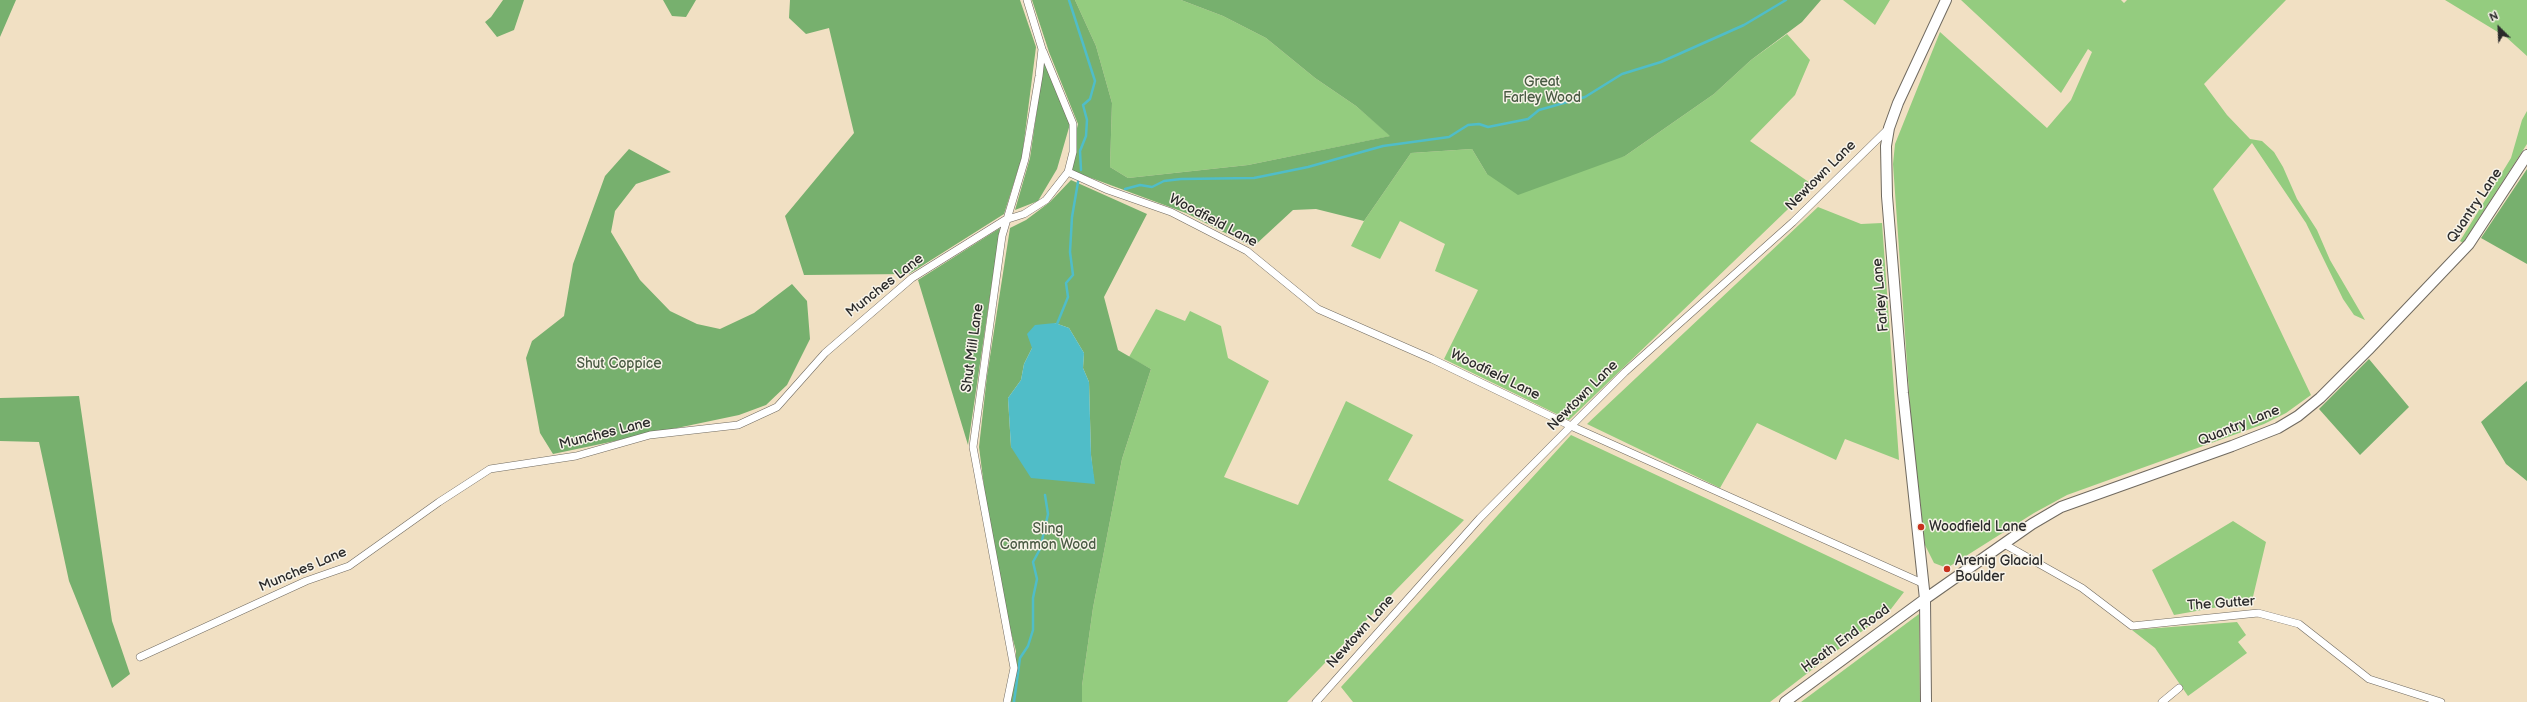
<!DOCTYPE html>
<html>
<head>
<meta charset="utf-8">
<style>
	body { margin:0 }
	#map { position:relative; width:2527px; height:702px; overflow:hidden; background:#f1e0c3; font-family:"Balsamiq Sans",sans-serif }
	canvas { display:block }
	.north { position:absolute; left:2479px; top:8px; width:40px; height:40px; -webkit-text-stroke:3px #f7f3e8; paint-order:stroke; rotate:336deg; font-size:11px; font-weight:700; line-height:16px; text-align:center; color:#2b2b2b }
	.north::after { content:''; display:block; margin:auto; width:14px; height:18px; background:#2b2b2b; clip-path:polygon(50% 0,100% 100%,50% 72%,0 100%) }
</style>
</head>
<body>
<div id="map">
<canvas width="2527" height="702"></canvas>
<div class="north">N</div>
</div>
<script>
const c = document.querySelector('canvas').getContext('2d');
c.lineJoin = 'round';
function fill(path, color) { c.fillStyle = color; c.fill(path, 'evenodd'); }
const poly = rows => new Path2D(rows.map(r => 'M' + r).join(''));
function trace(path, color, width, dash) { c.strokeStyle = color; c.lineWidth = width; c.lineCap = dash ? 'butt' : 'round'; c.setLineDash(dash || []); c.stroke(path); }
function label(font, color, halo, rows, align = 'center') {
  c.font = font + ' "Balsamiq Sans",sans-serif'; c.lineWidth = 3; c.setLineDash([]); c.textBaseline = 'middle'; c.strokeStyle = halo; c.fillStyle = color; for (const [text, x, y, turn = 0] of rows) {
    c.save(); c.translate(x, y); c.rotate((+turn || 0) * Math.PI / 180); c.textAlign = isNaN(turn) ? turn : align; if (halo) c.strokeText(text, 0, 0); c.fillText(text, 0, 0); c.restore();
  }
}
fill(poly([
	[1075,0,1181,0,1223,16,1266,38,1315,78,1356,106,1391,136,1248,165,1128,178,1110,167,1112,103,1096,46],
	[1843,0,1890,0,1875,25],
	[1961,0,2121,0,2124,3,2127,0,2286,0,2204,84,2227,115,2250,139,2262,141,2274,152,2283,167,2297,199,2317,230,2330,260,2365,320,2354,315,2343,299,2306,223,2252,143,2213,189,2311,395,2286,413,2264,424,2067,495,2034,513,1947,568,1934,563,1925,545,1911,420,1893,164,1895,144,1940,32,2047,128,2071,100,2092,52,2088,49,2061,93],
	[2445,0,2527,0,2527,56,2506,37],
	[1787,34,1810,60,1795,95,1750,141,1813,185,1569,420,1444,359,1478,290,1435,271,1445,244,1400,221,1380,259,1351,246,1364,221,1411,153,1472,149,1487,174,1625,156,1714,94,1751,60],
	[2527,111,2527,144,2463,243,2460,241,2511,158,2522,120],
	[1818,207,1861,224,1882,223,1899,460,1845,439,1836,460,1757,423,1720,488,1587,424],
	[1156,309,1185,321,1190,311,1221,326,1228,358,1269,381,1224,477,1298,505,1346,401,1413,435,1388,480,1464,520,1287,702,1082,702,1082,686,1093,608,1122,459,1151,369,1129,357],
	[1571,435,1714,502,1904,592,1891,609,1770,702,1353,702,1341,687],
	[2233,521,2266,542,2252,601,2174,615,2152,570],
	[1919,614,1920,702,1801,702],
	[2237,622,2246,635,2238,642,2247,653,2188,696,2155,648,2132,630]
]), '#94cc7f');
fill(poly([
	[0,0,16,0,0,37],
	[503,0,524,0,514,30,497,37,485,22,491,17],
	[663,0,696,0,686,17,672,16],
	[790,0,1020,0,1036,47,1022,157,1004,214,909,274,804,275,785,216,854,133,829,28,806,34,789,18],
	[1032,0,1075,0,1096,46,1112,103,1110,167,1128,178,1248,165,1390,136,1356,106,1315,78,1266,38,1223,16,1181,0,1821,0,1802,22,1751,60,1714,94,1625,156,1518,195,1487,174,1472,149,1411,153,1364,221,1316,209,1293,210,1253,247,1186,213,1067,169,1078,124,1049,52],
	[1044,61,1070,124,1057,169,1038,201,1015,210,1030,158],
	[629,149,671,172,636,184,615,211,611,232,640,280,670,311,697,324,720,329,754,313,792,284,807,301,810,339,787,385,766,405,739,415,553,454,540,433,526,358,532,341,564,316,573,264,605,176],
	[2527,169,2527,264,2481,238],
	[1071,180,1147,214,1104,297,1118,350,1151,369,1122,459,1093,608,1082,686,1082,702,1010,702,1016,665,1016,651,995,573,979,447,987,376,1010,228,1026,220,1050,202],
	[1055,323,1069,328,1084,353,1083,368,1089,382,1091,455,1094,483,1011,447,1008,398,1021,380,1024,364,1032,348],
	[1000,228,968,445,918,280],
	[2369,359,2409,407,2360,455,2319,409],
	[2527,381,2527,481,2506,464,2481,422],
	[79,396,112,621,130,674,112,688,69,581,39,442,0,441,0,398]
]), '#77b06e');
fill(poly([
	[1055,323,1069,328,1084,353,1083,368,1089,382,1091,455,1095,484,1031,478,1011,447,1008,398,1021,380,1024,364,1032,348,1027,334,1035,325]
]), '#50bdc8');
trace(poly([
	[1069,0,1095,81,1090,99,1083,105,1087,120,1086,136,1080,151,1081,170],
	[1125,189,1140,185,1152,187,1164,181,1181,179,1254,178,1308,167,1383,146,1449,137,1468,125,1479,124,1488,127,1528,119,1539,110,1585,97,1622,74,1661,62,1744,25,1786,0],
	[1057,324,1068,297,1066,283,1073,275,1070,252,1072,217,1078,182],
	[1014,702,1020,658,1028,646,1033,630,1033,598,1037,579,1033,562,1040,549,1048,514,1045,495]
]), '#50bdc8', 2.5);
const street = poly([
	[1043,51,1073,124,1073,152,1068,172],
	[2004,544,2082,588,2132,626,2258,613,2299,624,2369,679,2441,702],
	[140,657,306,581,349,566,439,502,490,469,576,456,650,435,738,425,777,407,825,353,912,278,1005,220,1024,214,1046,200,1068,172,1108,190,1171,212,1247,251,1318,309,1432,359,1571,426,1922,583],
	[1007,702,1014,668,973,447,1002,236,1025,159,1039,76,1042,49,1027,0],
	[1316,702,1480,518,1571,426,1625,372,1793,222,1889,128],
	[2162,702,2179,688]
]);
const secondary = poly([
	[1785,702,1925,599,2032,524,2061,507,2232,446,2278,428,2298,416,2320,398,2368,350,2469,244,2527,155],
	[1926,702,1925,599,1903,393,1887,196,1886,146,1889,128,1898,103,1946,0]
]);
trace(street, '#706a60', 8);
trace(secondary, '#706a60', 12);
trace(street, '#fff', 7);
trace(secondary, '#fff', 10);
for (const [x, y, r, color] of [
	[1921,527,4,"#c8321e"],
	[1947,569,4,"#c8321e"]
]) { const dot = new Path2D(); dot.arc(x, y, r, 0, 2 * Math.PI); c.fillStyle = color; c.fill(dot); trace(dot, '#f7f3e8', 1.5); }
label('14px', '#4a5b44', '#f7f3e8', [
	["Great",1542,82],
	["Farley Wood",1542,98],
	["Shut Coppice",619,364],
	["Sling",1048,529],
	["Common Wood",1048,545]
]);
label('14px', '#2b2b2b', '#f7f3e8', [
	["Newtown Lane",1821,176,-45],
	["Quantry Lane",2475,206,-56],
	["Woodfield Lane",1213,221,28],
	["Munches Lane",885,286,-38],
	["Farley Lane",1881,295,-95],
	["Shut Mill Lane",973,348,-82],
	["Woodfield Lane",1495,375,26],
	["Newtown Lane",1583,396,-45],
	["Quantry Lane",2239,426,-22],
	["Munches Lane",605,434,-14],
	["Munches Lane",303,570,-23],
	["The Gutter",2221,604,-4],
	["Newtown Lane",1361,632,-48],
	["Heath End Road",1846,639,-36]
]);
label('14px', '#2b2b2b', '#f7f3e8', [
	["Woodfield Lane",1929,527],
	["Arenig Glacial",1955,561],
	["Boulder",1955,577]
], 'left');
</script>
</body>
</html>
